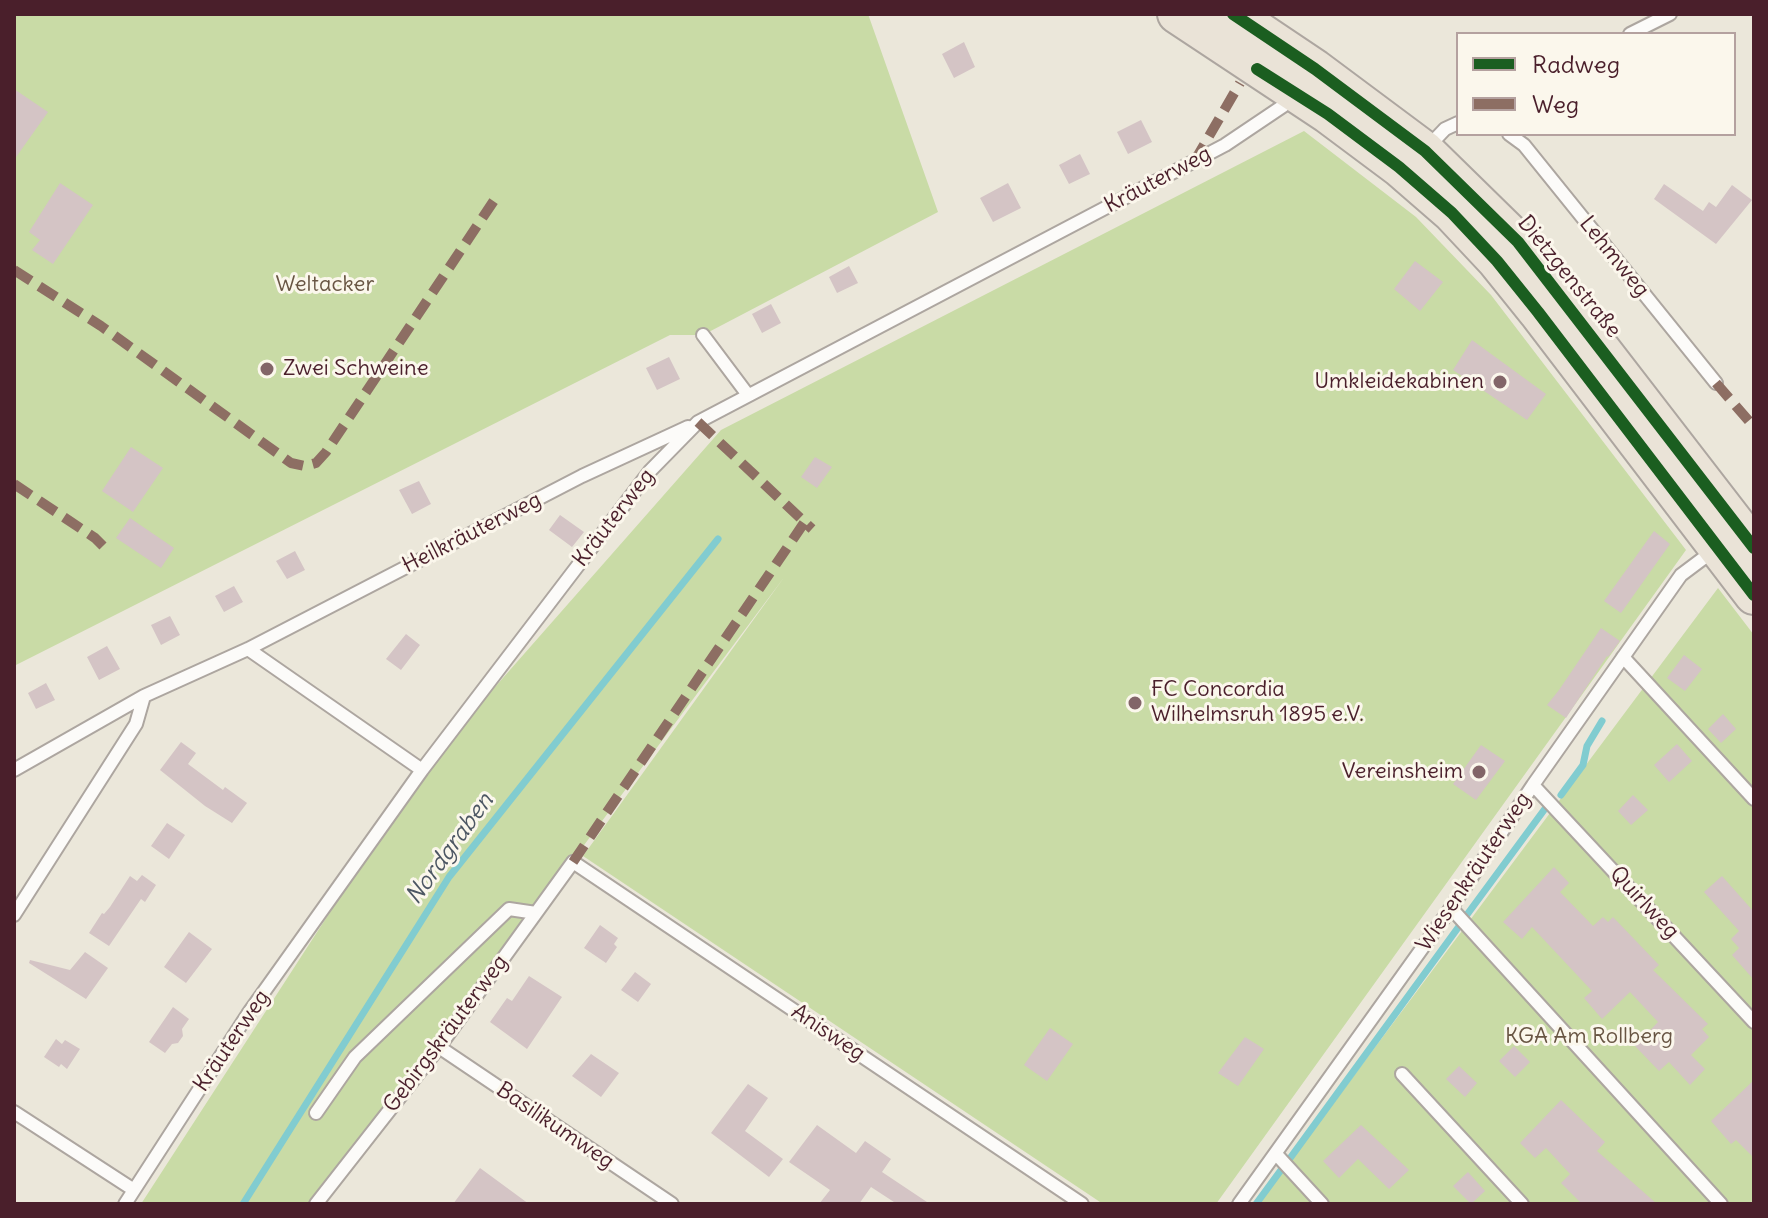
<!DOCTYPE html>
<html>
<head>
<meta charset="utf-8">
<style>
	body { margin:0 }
	#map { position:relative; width:1768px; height:1218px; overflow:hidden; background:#ebe7da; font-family:Delius,sans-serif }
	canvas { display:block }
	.frame { position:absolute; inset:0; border:16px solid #4a1f2b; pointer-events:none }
	.legend { position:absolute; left:1456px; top:32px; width:280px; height:104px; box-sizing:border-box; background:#fbf7ec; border:2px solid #b4a19f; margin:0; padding:10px 14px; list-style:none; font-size:24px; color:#4a1f2b }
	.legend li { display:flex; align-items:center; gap:16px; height:40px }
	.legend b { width:40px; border:2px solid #b4a19f }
</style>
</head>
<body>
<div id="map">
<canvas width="1768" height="1218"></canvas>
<div class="frame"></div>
<ul class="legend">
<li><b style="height:10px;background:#1b5e20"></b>Radweg</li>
<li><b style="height:10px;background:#8d6e63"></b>Weg</li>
</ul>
</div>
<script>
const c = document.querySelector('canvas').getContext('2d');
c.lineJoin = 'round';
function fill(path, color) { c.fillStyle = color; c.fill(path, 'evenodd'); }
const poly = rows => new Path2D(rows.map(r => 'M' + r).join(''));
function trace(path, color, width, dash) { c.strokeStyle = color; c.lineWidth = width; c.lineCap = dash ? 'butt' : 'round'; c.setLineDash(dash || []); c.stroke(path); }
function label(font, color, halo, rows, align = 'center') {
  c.font = font + ' Delius,sans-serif'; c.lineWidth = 6; c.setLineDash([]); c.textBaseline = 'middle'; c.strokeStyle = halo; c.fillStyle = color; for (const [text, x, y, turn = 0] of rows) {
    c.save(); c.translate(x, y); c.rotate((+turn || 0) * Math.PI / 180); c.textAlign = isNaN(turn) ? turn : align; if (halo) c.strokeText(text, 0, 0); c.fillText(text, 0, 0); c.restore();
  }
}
fill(poly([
	[14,14,868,14,938,212,703,335,670,335,14,666],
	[1304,131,1416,217,1491,295,1686,550,1216,1204,1103,1204,583,856,785,576,316,1204,141,1204,422,770,721,430],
	[1718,588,1754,635,1754,1204,1258,1204]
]), '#c9dba6');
trace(poly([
	[1561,795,1583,765,1587,746,1602,721],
	[1466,916,1547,806],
	[1288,1161,1460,925],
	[243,1204,449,877,718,539],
	[1256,1204,1281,1170]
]), '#81ccd0', 7);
fill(poly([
	[964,42,975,67,954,78,942,54],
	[14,89,48,112,14,160],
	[1141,120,1152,142,1128,154,1117,132],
	[1080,154,1090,174,1069,184,1059,165],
	[60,183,93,205,53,264,32,250,40,240,29,232],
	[1008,183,1021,208,993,222,980,198],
	[1664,184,1703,211,1709,202,1716,207,1732,185,1752,200,1716,244,1654,199],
	[1415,261,1443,282,1420,311,1394,289],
	[849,266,858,283,837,293,829,277],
	[771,304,781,323,762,333,752,314],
	[1472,340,1546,394,1527,420,1453,370],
	[669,357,680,379,657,390,646,368],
	[131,447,163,468,133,512,102,491],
	[815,457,832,467,817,488,801,477],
	[419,481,431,504,412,514,399,490],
	[560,515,584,532,572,547,549,530],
	[130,518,174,548,161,568,116,538],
	[1654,531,1670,544,1621,613,1604,601],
	[295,551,305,570,287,579,276,561],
	[234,586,243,602,224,612,215,596],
	[170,616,180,635,161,645,151,625],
	[1601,628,1620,641,1608,657,1607,656,1566,718,1547,705,1559,690],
	[406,634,420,645,401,670,386,659],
	[107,646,120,669,99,680,87,657],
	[1684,655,1702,669,1685,691,1667,678],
	[46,683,55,700,36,709,28,693],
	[1723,714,1736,729,1721,743,1708,729],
	[181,742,196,753,188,764,223,790,225,787,247,803,232,823,205,806,160,770],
	[1677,744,1692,761,1669,782,1654,765],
	[1481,745,1505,761,1476,800,1453,784],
	[1633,795,1648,810,1631,825,1618,811],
	[167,823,185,835,169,859,151,846],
	[1554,867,1569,883,1560,892,1593,926,1603,917,1608,922,1613,917,1659,965,1653,970,1708,1024,1702,1029,1709,1037,1691,1055,1705,1069,1690,1085,1669,1062,1659,1071,1635,1046,1658,1022,1630,992,1602,1019,1584,998,1592,991,1532,927,1522,939,1503,922],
	[142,875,156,885,145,902,141,899,109,946,89,933,102,913,104,914,110,907,130,876,137,881],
	[1722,876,1754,912,1754,980,1732,955,1739,948,1731,939,1739,931,1704,892],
	[600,925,618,938,614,944,617,947,606,963,584,948],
	[189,932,212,949,186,983,164,967],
	[85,952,108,968,86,999,29,963,30,960,70,970],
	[635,972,651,984,638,1002,621,990],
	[529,976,562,997,527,1049,490,1022,507,998,512,1001],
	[173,1007,189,1019,182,1029,183,1036,178,1043,172,1044,165,1053,149,1042],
	[1050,1028,1073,1044,1047,1081,1024,1065],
	[1245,1037,1264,1049,1238,1086,1218,1073],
	[56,1039,62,1044,65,1040,80,1049,67,1069,61,1064,59,1067,44,1057],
	[1514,1046,1530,1062,1515,1077,1499,1061],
	[591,1054,619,1073,601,1097,572,1076],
	[1459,1066,1477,1083,1465,1097,1446,1079],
	[1754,1080,1754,1158,1736,1140,1731,1144,1711,1121],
	[748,1084,768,1098,745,1131,783,1159,769,1177,711,1133],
	[1561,1100,1605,1142,1597,1151,1657,1204,1582,1204,1561,1183,1570,1174,1546,1148,1535,1158,1520,1143],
	[817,1125,856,1153,865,1141,891,1159,882,1172,930,1204,897,1204,871,1187,859,1204,819,1204,830,1190,789,1162],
	[1361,1125,1409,1170,1389,1189,1358,1159,1339,1178,1323,1161],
	[480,1168,529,1204,453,1204],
	[1468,1172,1485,1191,1471,1204,1453,1186]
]), '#d4c4c5');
const service = poly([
	[1630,34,1670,14],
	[1509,134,1524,145,1716,383],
	[1427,148,1445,129,1458,123],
	[703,335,748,395],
	[248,649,422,770],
	[1623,657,1754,799],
	[14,770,144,696,248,649,582,476,688,427],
	[1533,785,1754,1022],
	[1451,908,1721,1204],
	[14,915,136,724,144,696],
	[439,1047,672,1204],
	[1402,1074,1522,1204],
	[14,1112,134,1190],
	[316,1113,355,1057,509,909,536,913],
	[1276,1154,1322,1204],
	[125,1204,248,1014,422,770,650,471,698,422,1225,145,1283,106,1291,96],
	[316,1204,439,1047,573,862,1082,1204],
	[1239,1204,1451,908,1533,785,1681,575,1713,551]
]);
const primary = poly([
	[1177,14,1328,114,1399,167,1452,213,1497,261,1538,312,1754,595],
	[1233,14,1315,69,1425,151,1518,242,1754,548]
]);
trace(service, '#ada6a0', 16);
trace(primary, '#ada6a0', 42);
trace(service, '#fcfbf9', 12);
trace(primary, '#eae3d7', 38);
trace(poly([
	[1194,162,1240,83],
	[14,270,101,326,291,463,305,466,316,463,326,452,495,199],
	[1716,383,1754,427],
	[698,422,812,529],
	[14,484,95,538,103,546],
	[573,862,804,523]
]), '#8d6e63', 10, [20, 10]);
trace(poly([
	[1233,14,1315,69,1425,151,1518,242,1754,548],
	[1257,69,1328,114,1399,167,1452,213,1497,261,1538,312,1754,595]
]), '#1b5e20', 12);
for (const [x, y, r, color] of [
	[267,369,8,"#826568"],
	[1500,382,8,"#826568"],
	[1135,703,8,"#826568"],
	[1479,772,8,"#826568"]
]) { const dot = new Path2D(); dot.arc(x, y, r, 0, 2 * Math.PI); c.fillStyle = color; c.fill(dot); trace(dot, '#fbf7ec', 3); }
label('22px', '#4a1f2b', '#fbf7ec', [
	["Kräuterweg",1158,180,-28],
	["Lehmweg",1614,257,51],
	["Dietzgenstraße",1569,277,51],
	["Kräuterweg",614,518,-52],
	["Heilkräuterweg",472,533,-27],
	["Wiesenkräuterweg",1474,872,-56],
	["Quirlweg",1644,903,47],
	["Anisweg",828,1033,34],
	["Gebirgskräuterweg",446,1034,-53],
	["Kräuterweg",232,1041,-56],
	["Basilikumweg",555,1126,34]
]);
label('22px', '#685543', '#fbf7ec', [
	["Weltacker",325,285],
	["KGA Am Rollberg",1589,1037]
]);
label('22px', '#4a1f2b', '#fbf7ec', [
	["Zwei Schweine",283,369],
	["Umkleidekabinen",1484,382,"right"],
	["FC Concordia",1151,690],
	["Wilhelmsruh 1895 e.V.",1151,715],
	["Vereinsheim",1463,772,"right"]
], 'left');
label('italic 24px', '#4d5763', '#fbf7ec', [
	["Nordgraben",450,849,-54]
]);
</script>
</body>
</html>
